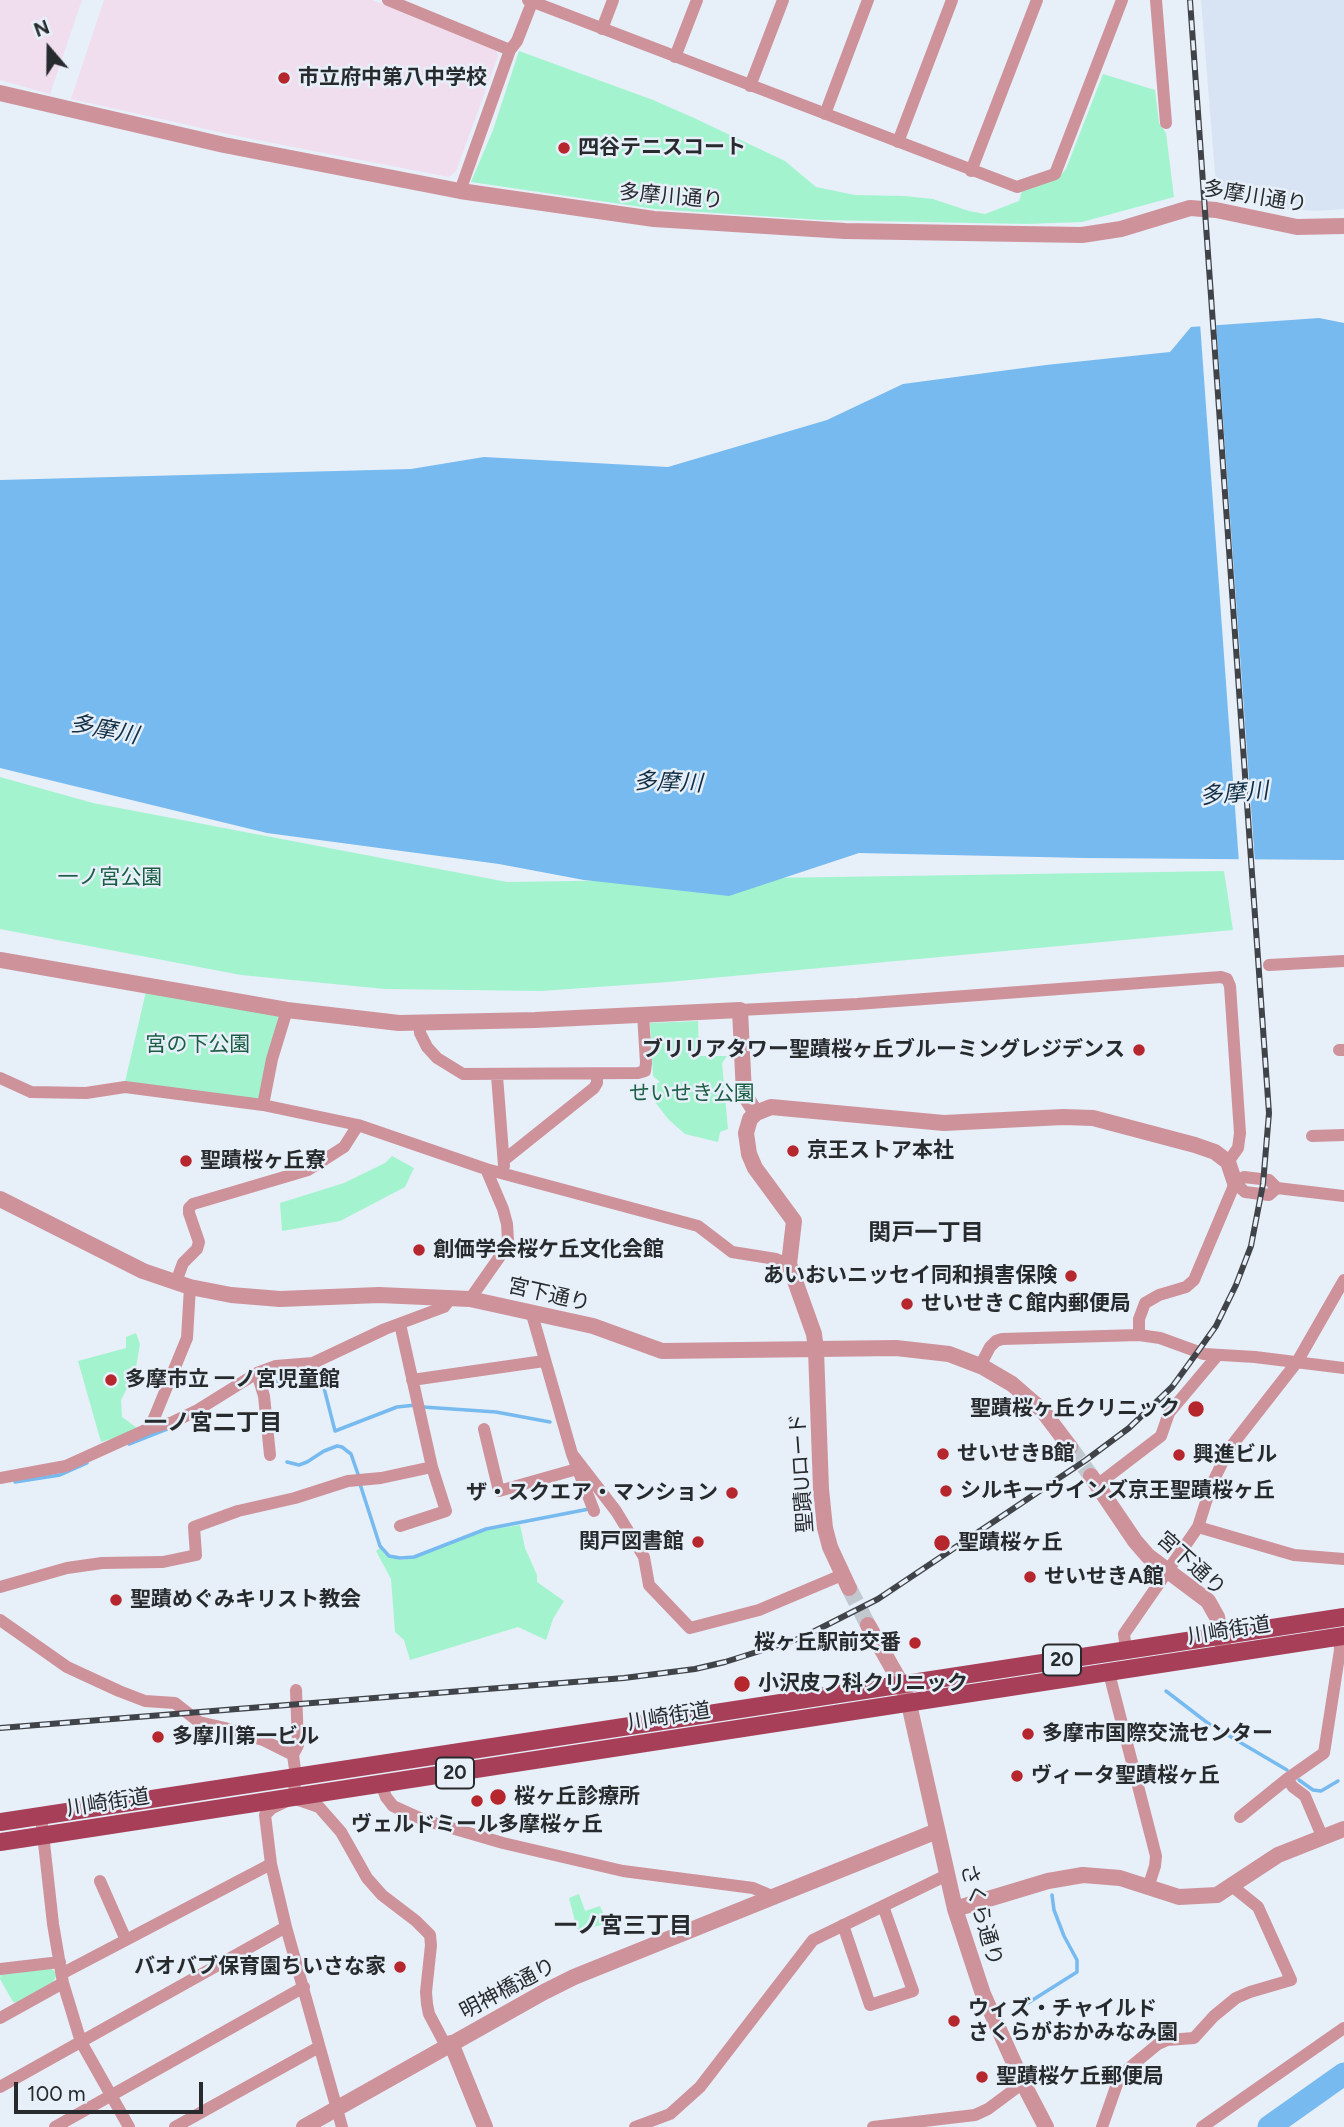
<!DOCTYPE html>
<html>
<head>
<meta charset="utf-8">
<style>
	body { margin:0 }
	#map { position:relative; width:1344px; height:2127px; overflow:hidden; background:#e7eff9; font-family:Figtree,sans-serif }
	canvas { display:block }
	.north { position:absolute; left:14px; top:14px; width:70px; height:70px; -webkit-text-stroke:5px #e7eff9; paint-order:stroke; rotate:340deg; font-size:19px; font-weight:700; line-height:28px; text-align:center; color:#282b2e }
	.north::after { content:''; display:block; margin:auto; width:24px; height:32px; background:#282b2e; clip-path:polygon(50% 0,100% 100%,50% 72%,0 100%) }
	.scale { position:absolute; left:14px; top:2082px; width:189px; height:32px; box-sizing:border-box; border:4px solid #282b2e; border-top:0; padding-left:9px; font-size:21px; line-height:24px; white-space:nowrap; color:#282b2e; -webkit-text-stroke:5px #e7eff9; paint-order:stroke }
</style>
</head>
<body>
<div id="map">
<canvas width="1344" height="2127"></canvas>
<div class="north">N</div>
<div class="scale">100 m</div>
</div>
<script>
const c = document.querySelector('canvas').getContext('2d');
c.lineJoin = 'round';
function fill(path, color) { c.fillStyle = color; c.fill(path, 'evenodd'); }
const poly = rows => new Path2D(rows.map(r => 'M' + r).join(''));
function trace(path, color, width, dash) { c.strokeStyle = color; c.lineWidth = width; c.lineCap = dash ? 'butt' : 'round'; c.setLineDash(dash || []); c.stroke(path); }
function label(font, color, halo, rows, align = 'center') {
  c.font = font + ' Figtree,"Noto Sans JP",sans-serif'; c.lineWidth = 5; c.setLineDash([]); c.textBaseline = 'middle'; c.strokeStyle = halo; c.fillStyle = color; for (const [text, x, y, turn = 0] of rows) {
    c.save(); c.translate(x, y); c.rotate((+turn || 0) * Math.PI / 180); c.textAlign = isNaN(turn) ? turn : align; if (halo) c.strokeText(text, 0, 0); c.fillText(text, 0, 0); c.restore();
  }
}
fill(poly([
	[1201,0,1344,0,1344,209,1318,211,1281,209,1255,195,1216,186]
]), '#d8e4f4');
fill(poly([
	[0,0,82,0,50,94,0,80],
	[104,0,372,0,495,48,498,56,456,171,449,177,242,137,71,99]
]), '#f0ddee');
fill(poly([
	[519,51,653,100,694,118,785,161,816,187,855,195,904,196,933,199,969,211,985,214,1019,201,1022,191,1058,178,1066,169,1103,74,1155,90,1159,123,1166,133,1174,197,1082,222,1027,224,821,220,655,209,471,182,493,130],
	[0,777,93,803,507,882,1224,871,1233,930,668,982,541,991,385,989,241,975,0,929],
	[147,987,279,1012,263,1105,125,1082],
	[698,1021,699,1056,727,1056,722,1063,728,1129,720,1132,718,1142,685,1134,669,1120,651,1097,649,1087,660,1082,653,1076,650,1023],
	[392,1156,414,1168,405,1187,340,1221,282,1231,280,1203,344,1183,385,1163],
	[136,1333,140,1344,135,1373,121,1400,122,1417,140,1430,101,1442,78,1361,126,1348,126,1337],
	[520,1525,525,1548,537,1575,537,1582,564,1601,553,1619,546,1640,518,1627,410,1660,404,1640,395,1632,391,1579,376,1551,380,1548,385,1555,400,1560,414,1558,487,1530],
	[579,1894,585,1911,600,1906,607,1923,578,1932,569,1898],
	[49,1968,58,1973,53,1982,19,2003,13,2002,0,1979,1,1973]
]), '#a3f4ce');
fill(poly([
	[1319,318,1344,323,1344,860,1084,858,859,853,729,896,584,880,499,864,267,833,0,768,0,480,411,469,484,457,668,467,827,420,903,384,1046,365,1170,352,1191,327]
]), '#76baef');
fill(poly([
	[1216,322,1255,863,1239,863,1200,323]
]), '#e7eff9');
trace(poly([
	[263,1379,304,1386,323,1384,335,1431,397,1407,416,1405],
	[423,1407,496,1412,550,1422],
	[129,1444,167,1429],
	[287,1462,299,1465,307,1462,324,1451,337,1446,342,1447,351,1454,359,1477],
	[15,1482,60,1475,87,1463],
	[360,1484,380,1546,389,1556,400,1558,414,1557,486,1529,589,1509],
	[1166,1691,1209,1724,1287,1770],
	[1299,1780,1313,1790,1321,1791,1338,1781],
	[1012,2013,1077,1972,1077,1960,1064,1936,1054,1910,1052,1895]
]), '#76baef', 3.5);
trace(poly([
	[1269,2127,1344,2074]
]), '#76baef', 23);
trace(poly([
	[1070,1447,1091,1476],
	[849,1588,868,1625]
]), '#c1c8d0', 16, [16, 8]);
trace(poly([
	[388,0,510,50],
	[528,0,1017,187,1055,174,1122,0],
	[1156,0,1166,123],
	[602,29,613,0],
	[675,57,697,0],
	[750,86,783,0],
	[825,114,868,0],
	[898,142,952,0],
	[971,171,1037,0],
	[460,191,510,50,517,41,533,0],
	[1269,965,1344,961],
	[740,1010,857,1004,1221,977,1227,979,1230,986,1240,1133,1238,1148,1228,1162],
	[419,1022,420,1033,427,1047,437,1058,463,1074,638,1073,645,1071,646,1063,643,1014],
	[1339,1050,1344,1050],
	[497,1076,504,1166],
	[0,1078,31,1092,86,1093,125,1087,263,1105,358,1125,486,1169,698,1226,732,1252,776,1259,789,1264],
	[263,1105,272,1059,287,1010],
	[1312,1136,1344,1135],
	[504,1160,594,1088,597,1083,597,1075],
	[1235,1183,1245,1192,1269,1195,1277,1188,1344,1196],
	[176,1282,183,1263,197,1249,199,1242,189,1213,189,1208,193,1204,308,1170,344,1147,358,1125],
	[470,1299,503,1252,508,1240,507,1224,503,1209,486,1169],
	[531,1311,572,1454,594,1511],
	[1139,1335,1139,1319,1145,1303,1159,1295,1186,1287,1194,1280,1235,1183,1244,1177,1269,1180,1277,1188],
	[980,1366,990,1347,996,1341,1002,1339,1139,1335,1160,1338,1204,1354,1255,1357,1344,1368],
	[257,1373,264,1396,270,1455],
	[412,1380,544,1361],
	[150,1428,187,1338,190,1287],
	[484,1429,499,1491,577,1469],
	[572,1454,616,1511,644,1557,649,1585,690,1628,759,1610,842,1575],
	[0,1478,66,1466,150,1428,173,1422,196,1411,257,1373,276,1366,313,1363,385,1329,444,1307,451,1298],
	[1097,1485,1161,1436,1169,1413,1217,1356],
	[400,1526,446,1511,432,1467],
	[1198,1527,1294,1555,1344,1559],
	[0,1587,67,1568,102,1563,163,1562,196,1555,194,1527,238,1511,295,1498,348,1481,381,1478,432,1467,400,1324],
	[0,1620,67,1667,119,1691,145,1701,175,1703,199,1722,225,1728,263,1740,293,1755],
	[1126,1650,1124,1634,1198,1527,1211,1486,1229,1449,1297,1362,1344,1280],
	[1109,1673,1156,1856,1155,1866,1148,1888],
	[1287,1779,1293,1787,1305,1796,1322,1836],
	[381,1784,386,1797,393,1806,424,1820,503,1843,623,1871,753,1888,772,1896],
	[293,1798,296,1777,293,1755,298,1745,296,1690],
	[41,1816,53,1924,63,1983,81,2042,129,2127],
	[1240,1817,1287,1779,1324,1753,1340,1650,1339,1637],
	[100,1881,126,1940],
	[843,1925,870,2005,913,1991,883,1906],
	[0,1969,60,1962],
	[63,1973,271,1864],
	[0,2018,63,1983],
	[0,2087,286,1927],
	[55,2127,304,1987],
	[175,2127,319,2047],
	[342,2127,286,1927,271,1864,265,1815,272,1808,293,1798,319,1807,341,1832,367,1878,382,1895,416,1921,430,1935,431,1945,426,1992,427,2004,429,2014,446,2046],
	[635,2127,670,2114,700,2087,813,1940,947,1875],
	[873,2127,975,2115,988,2109,1023,2083],
	[1102,2127,1117,2084,1129,2068,1158,2044,1167,2040,1194,2038,1214,2016,1236,1998,1250,1992,1291,1980,1258,1907,1232,1886],
	[1202,2127,1344,2028]
]), '#ce929b', 12);
trace(poly([
	[0,93,224,145,460,191,654,219,845,231,1082,235,1121,229,1190,208,1216,210,1297,227,1344,226],
	[0,960,287,1010,399,1023,535,1020,740,1010,744,1094,756,1113],
	[0,1199,143,1271,190,1287,231,1295,280,1299,379,1295,470,1299,593,1326,662,1351,896,1348,949,1354,983,1367,1012,1384,1042,1410,1070,1447],
	[1091,1476,1135,1541,1148,1556,1208,1601,1217,1617,1225,1654],
	[849,1588,830,1547,825,1528,821,1489,816,1350,814,1334,789,1264,794,1221,755,1168,749,1154,746,1133,750,1119,756,1113,771,1107,944,1123,1063,1117,1093,1118,1195,1145,1215,1152,1228,1162,1235,1183],
	[868,1625,902,1685,909,1704,955,1909,983,1994,1023,2083,1046,2127],
	[955,1909,1048,1881,1083,1875,1120,1878,1179,1897,1217,1895,1278,1855,1344,1829],
	[451,2043,485,2127],
	[304,2127,544,1992,574,1977,937,1831]
]), '#ce929b', 16);
trace(poly([
	[0,1822,1344,1617],
	[0,1842,1344,1636]
]), '#a73f58', 18);
const rail = poly([
	[0,1728,624,1678,695,1669,725,1662,801,1638,878,1599,1086,1460,1129,1428,1172,1387,1191,1361,1216,1326,1236,1285,1251,1246,1263,1184,1269,1113,1190,0]
]);
trace(rail, '#404347', 6);
trace(rail, '#e7eff9', 3.5, [10]);
for (const [x, y, r, color] of [
	[284,78,7,"#b6262d"],
	[564,148,7,"#b6262d"],
	[1139,1050,7,"#b6262d"],
	[793,1151,7,"#b6262d"],
	[186,1161,7,"#b6262d"],
	[419,1250,7,"#b6262d"],
	[1071,1276,7,"#b6262d"],
	[907,1304,7,"#b6262d"],
	[111,1380,7,"#b6262d"],
	[1196,1409,9,"#b6262d"],
	[943,1454,7,"#b6262d"],
	[1179,1455,7,"#b6262d"],
	[946,1491,7,"#b6262d"],
	[732,1493,7,"#b6262d"],
	[698,1542,7,"#b6262d"],
	[942,1543,9,"#b6262d"],
	[1030,1577,7,"#b6262d"],
	[116,1600,7,"#b6262d"],
	[915,1643,7,"#b6262d"],
	[742,1684,9,"#b6262d"],
	[1028,1734,7,"#b6262d"],
	[158,1737,7,"#b6262d"],
	[1017,1776,7,"#b6262d"],
	[498,1797,9,"#b6262d"],
	[477,1801,7,"#b6262d"],
	[400,1967,7,"#b6262d"],
	[954,2021,7,"#b6262d"],
	[982,2077,7,"#b6262d"]
]) { const dot = new Path2D(); dot.arc(x, y, r, 0, 2 * Math.PI); c.fillStyle = color; c.fill(dot); trace(dot, '#e7eff9', 2.5); }
for (const [x, y, w] of [
	[1062,1660,38],
	[455,1773,38]
]) { const box = new Path2D(); box.roundRect(x - w / 2, y - 15.5, w, 31, 5); c.fillStyle = '#e7eff9'; c.fill(box); trace(box, '#282b2e', 2); }
label('bold 19px', '#282b2e', null, [
	["20",1062,1660],
	["20",455,1773]
]);
label('bold 21px', '#282b2e', '#e7eff9', [
	["市立府中第八中学校",298,78],
	["四谷テニスコート",578,148],
	["ブリリアタワー聖蹟桜ヶ丘ブルーミングレジデンス",1125,1050,"right"],
	["京王ストア本社",807,1151],
	["聖蹟桜ヶ丘寮",200,1161],
	["創価学会桜ケ丘文化会館",433,1250],
	["あいおいニッセイ同和損害保険",1057,1276,"right"],
	["せいせきＣ館内郵便局",921,1304],
	["多摩市立 一ノ宮児童館",125,1380],
	["聖蹟桜ヶ丘クリニック",1180,1409,"right"],
	["せいせきB館",957,1454],
	["興進ビル",1193,1455],
	["シルキーウインズ京王聖蹟桜ヶ丘",960,1491],
	["ザ・スクエア・マンション",718,1493,"right"],
	["関戸図書館",684,1542,"right"],
	["聖蹟桜ヶ丘",958,1543],
	["せいせきA館",1044,1577],
	["聖蹟めぐみキリスト教会",130,1600],
	["桜ヶ丘駅前交番",901,1643,"right"],
	["小沢皮フ科クリニック",758,1684],
	["多摩市国際交流センター",1042,1734],
	["多摩川第一ビル",172,1737],
	["ヴィータ聖蹟桜ヶ丘",1031,1776],
	["桜ヶ丘診療所",514,1797],
	["ヴェルドミール多摩桜ヶ丘",477,1825,"center"],
	["バオバブ保育園ちいさな家",386,1967,"right"],
	["ウィズ・チャイルド",968,2009],
	["さくらがおかみなみ園",968,2033],
	["聖蹟桜ケ丘郵便局",996,2077]
], 'left');
label('21px', '#282b2e', '#e7eff9', [
	["多摩川通り",671,197,5],
	["多摩川通り",1255,197,9],
	["宮下通り",549,1295,13],
	["聖蹟Uロード",802,1473,-94],
	["宮下通り",1191,1564,42],
	["川崎街道",1229,1631,-9],
	["川崎街道",669,1717,-9],
	["川崎街道",108,1803,-9],
	["さくら通り",981,1915,74],
	["明神橋通り",508,1989,-28]
]);
label('21px', '#1b5e44', '#e7eff9', [
	["一ノ宮公園",110,878],
	["宮の下公園",198,1045],
	["せいせき公園",692,1094]
]);
label('italic 23px', '#112e44', '#e7eff9', [
	["多摩川",104,730,11],
	["多摩川",668,783,2],
	["多摩川",1234,794,-5]
]);
label('bold 23px', '#282b2e', '#e7eff9', [
	["関戸一丁目",926,1233],
	["一ノ宮二丁目",213,1423],
	["一ノ宮三丁目",623,1926]
]);
</script>
</body>
</html>
